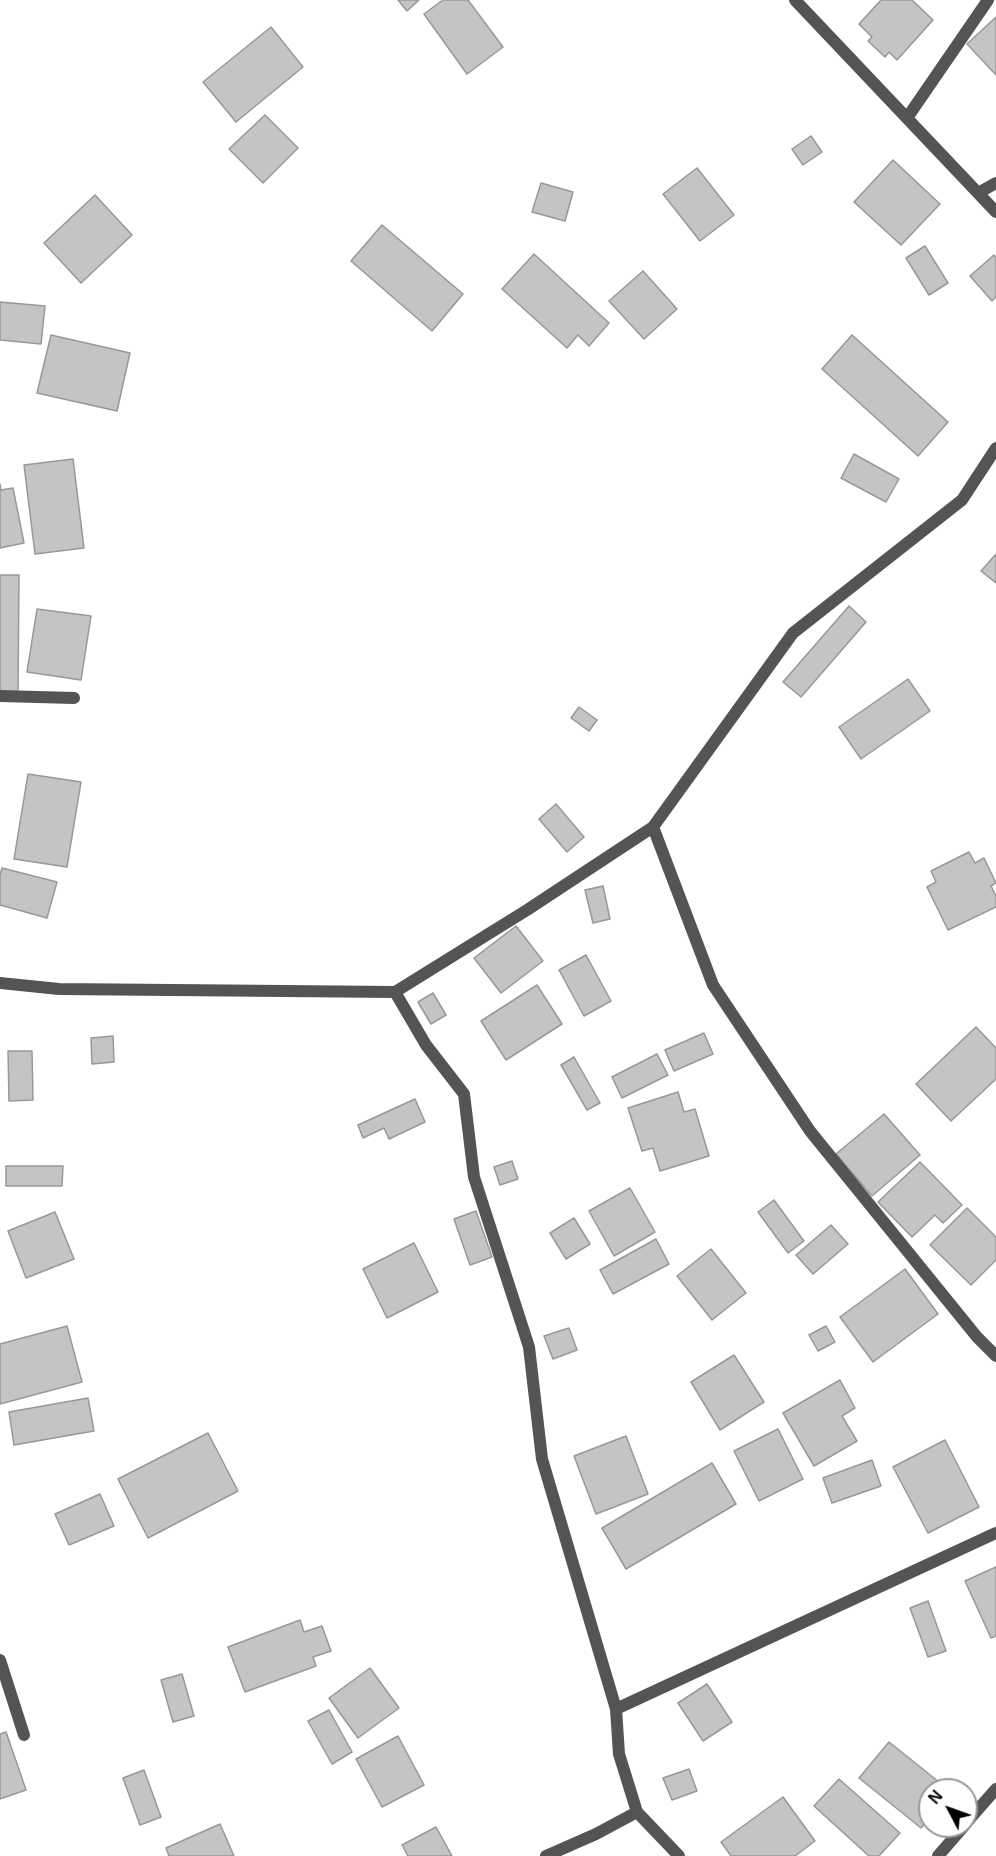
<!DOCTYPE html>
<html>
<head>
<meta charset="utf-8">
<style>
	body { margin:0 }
	#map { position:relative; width:996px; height:1856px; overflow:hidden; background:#fff; font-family:Arial,sans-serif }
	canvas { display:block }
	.north { position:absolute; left:918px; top:1778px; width:60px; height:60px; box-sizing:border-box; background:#fff; border:2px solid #999; border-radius:50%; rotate:311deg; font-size:16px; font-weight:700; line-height:24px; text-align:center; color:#000 }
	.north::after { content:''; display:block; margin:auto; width:21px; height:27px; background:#000; clip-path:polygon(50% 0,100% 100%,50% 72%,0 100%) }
</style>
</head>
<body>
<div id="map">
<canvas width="996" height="1856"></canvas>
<div class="north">N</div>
</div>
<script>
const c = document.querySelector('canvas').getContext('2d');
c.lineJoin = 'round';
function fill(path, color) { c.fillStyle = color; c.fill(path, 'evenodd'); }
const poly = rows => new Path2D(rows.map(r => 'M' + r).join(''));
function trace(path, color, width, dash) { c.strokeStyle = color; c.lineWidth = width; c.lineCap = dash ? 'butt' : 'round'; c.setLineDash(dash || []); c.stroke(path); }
const building = poly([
	[398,0,419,0,407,11,398,0],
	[443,0,468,0,503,47,467,74,424,14,443,0],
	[881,0,912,0,933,20,897,60,889,52,885,57,868,41,872,37,859,24,881,0],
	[996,17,996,75,967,44,996,17],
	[271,27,303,67,236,122,203,82,271,27],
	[265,115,298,148,263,183,229,149,265,115],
	[811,136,822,152,803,165,792,149,811,136],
	[893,160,940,204,901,245,854,202,893,160],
	[697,168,734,215,700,241,663,194,697,168],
	[541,183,573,192,565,221,532,212,541,183],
	[95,195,132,235,81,283,44,243,95,195],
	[382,225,463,294,432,331,351,261,382,225],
	[925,246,948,283,929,295,906,258,925,246],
	[534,254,609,323,589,346,578,335,567,348,502,289,534,254],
	[994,255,996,258,996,297,992,301,970,276,994,255],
	[643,271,677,309,644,339,609,301,643,271],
	[0,302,45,306,41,344,0,340,0,302],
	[51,335,130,353,117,411,37,393,51,335],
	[852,335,948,422,918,456,822,369,852,335],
	[854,454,899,479,886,502,841,478,854,454],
	[73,459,84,548,35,554,24,465,73,459],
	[0,484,1,490,13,488,24,543,0,548,0,484],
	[996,554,996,583,981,571,996,554],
	[0,575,19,575,18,694,0,694,0,575],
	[849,606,866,622,801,697,783,682,849,606],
	[37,609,91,616,81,680,27,672,37,609],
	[908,679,930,711,861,759,839,727,908,679],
	[579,707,597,720,589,731,571,718,579,707],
	[28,774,81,782,67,867,14,859,28,774],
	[556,804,584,837,567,852,539,819,556,804],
	[969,852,975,863,984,858,996,883,991,886,996,896,996,907,948,930,927,887,936,882,931,871,969,852],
	[2,868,57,882,47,918,0,905,0,875,2,868],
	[603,886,610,919,593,923,585,890,603,886],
	[516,926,543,961,501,993,474,958,516,926],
	[586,955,611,1001,584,1016,559,970,586,955],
	[537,985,562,1024,506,1060,481,1021,537,985],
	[433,993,446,1015,431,1024,418,1002,433,993],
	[976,1027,996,1048,996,1079,951,1121,916,1084,976,1027],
	[704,1033,713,1054,674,1071,665,1050,704,1033],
	[113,1036,114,1062,92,1064,91,1038,113,1036],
	[8,1051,32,1051,33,1100,9,1101,8,1051],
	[657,1054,668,1075,622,1098,612,1077,657,1054],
	[574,1057,600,1103,587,1110,561,1065,574,1057],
	[678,1092,684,1112,695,1109,709,1156,660,1171,653,1148,642,1151,628,1108,678,1092],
	[415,1099,425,1122,389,1139,384,1128,363,1138,358,1125,415,1099],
	[884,1114,920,1155,872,1196,836,1154,884,1114],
	[512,1161,518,1179,500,1185,494,1167,512,1161],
	[920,1162,962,1205,943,1223,935,1215,912,1237,878,1202,920,1162],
	[6,1166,63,1166,62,1186,6,1186,6,1166],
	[630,1188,655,1232,614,1256,589,1211,630,1188],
	[774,1200,804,1241,788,1253,758,1212,774,1200],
	[967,1208,996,1237,996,1260,971,1285,930,1245,967,1208],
	[476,1211,492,1257,470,1265,454,1219,476,1211],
	[55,1212,74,1259,26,1278,8,1231,55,1212],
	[574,1218,590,1244,566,1259,550,1233,574,1218],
	[831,1225,848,1244,813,1274,796,1255,831,1225],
	[656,1239,669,1264,613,1294,600,1270,656,1239],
	[414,1243,438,1292,387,1318,363,1269,414,1243],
	[711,1249,746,1293,712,1320,677,1276,711,1249],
	[905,1269,938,1314,873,1362,840,1317,905,1269],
	[67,1326,82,1382,0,1404,0,1344,67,1326],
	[826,1326,835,1342,818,1351,809,1335,826,1326],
	[569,1328,577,1350,553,1359,544,1336,569,1328],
	[734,1355,764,1402,720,1430,691,1382,734,1355],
	[840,1380,855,1408,842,1416,857,1441,814,1466,783,1413,840,1380],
	[88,1398,94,1431,14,1445,9,1412,88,1398],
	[778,1429,803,1479,759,1501,734,1451,778,1429],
	[208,1433,238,1491,148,1538,118,1479,208,1433],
	[626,1436,648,1494,596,1514,574,1456,626,1436],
	[945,1440,979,1507,928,1533,893,1467,945,1440],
	[872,1460,881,1486,832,1503,823,1478,872,1460],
	[712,1463,736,1504,626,1569,602,1528,712,1463],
	[100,1494,114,1526,69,1545,55,1514,100,1494],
	[996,1567,996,1636,991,1638,965,1581,996,1567],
	[928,1601,946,1651,928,1657,910,1608,928,1601],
	[300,1620,304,1632,322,1626,331,1651,313,1657,316,1666,245,1692,228,1647,300,1620],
	[370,1668,399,1708,358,1738,329,1698,370,1668],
	[182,1674,194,1716,173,1722,161,1680,182,1674],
	[707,1684,732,1722,703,1741,678,1703,707,1684],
	[329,1710,352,1752,332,1764,308,1721,329,1710],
	[6,1732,26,1790,0,1799,0,1734,6,1732],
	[398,1736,424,1785,382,1807,356,1759,398,1736],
	[889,1742,949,1790,930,1790,930,1817,921,1828,859,1778,889,1742],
	[689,1769,697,1791,672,1800,663,1778,689,1769],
	[144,1770,161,1817,140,1825,123,1778,144,1770],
	[839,1779,900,1833,879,1856,869,1856,814,1806,839,1779],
	[783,1797,815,1841,795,1856,731,1856,721,1842,783,1797],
	[220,1824,234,1856,169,1856,166,1848,220,1824],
	[436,1827,452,1856,408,1856,402,1845,436,1827]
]);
fill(building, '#c4c4c4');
trace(building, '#989898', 1.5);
trace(poly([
	[795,0,996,212],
	[907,118,988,0],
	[978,193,996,183],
	[0,696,74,698],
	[653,827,713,985,810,1131,977,1337,996,1356],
	[0,983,59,989,395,992,426,1045,464,1094,474,1177,529,1347,542,1459,616,1709,619,1754,637,1812,679,1856],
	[395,992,527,910,653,827,793,633,962,500,996,448],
	[0,1660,24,1735],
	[616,1709,996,1533],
	[966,1823,996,1789],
	[546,1856,596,1834,637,1812],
	[938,1856,964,1826]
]), '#545454', 12);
</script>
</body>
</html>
